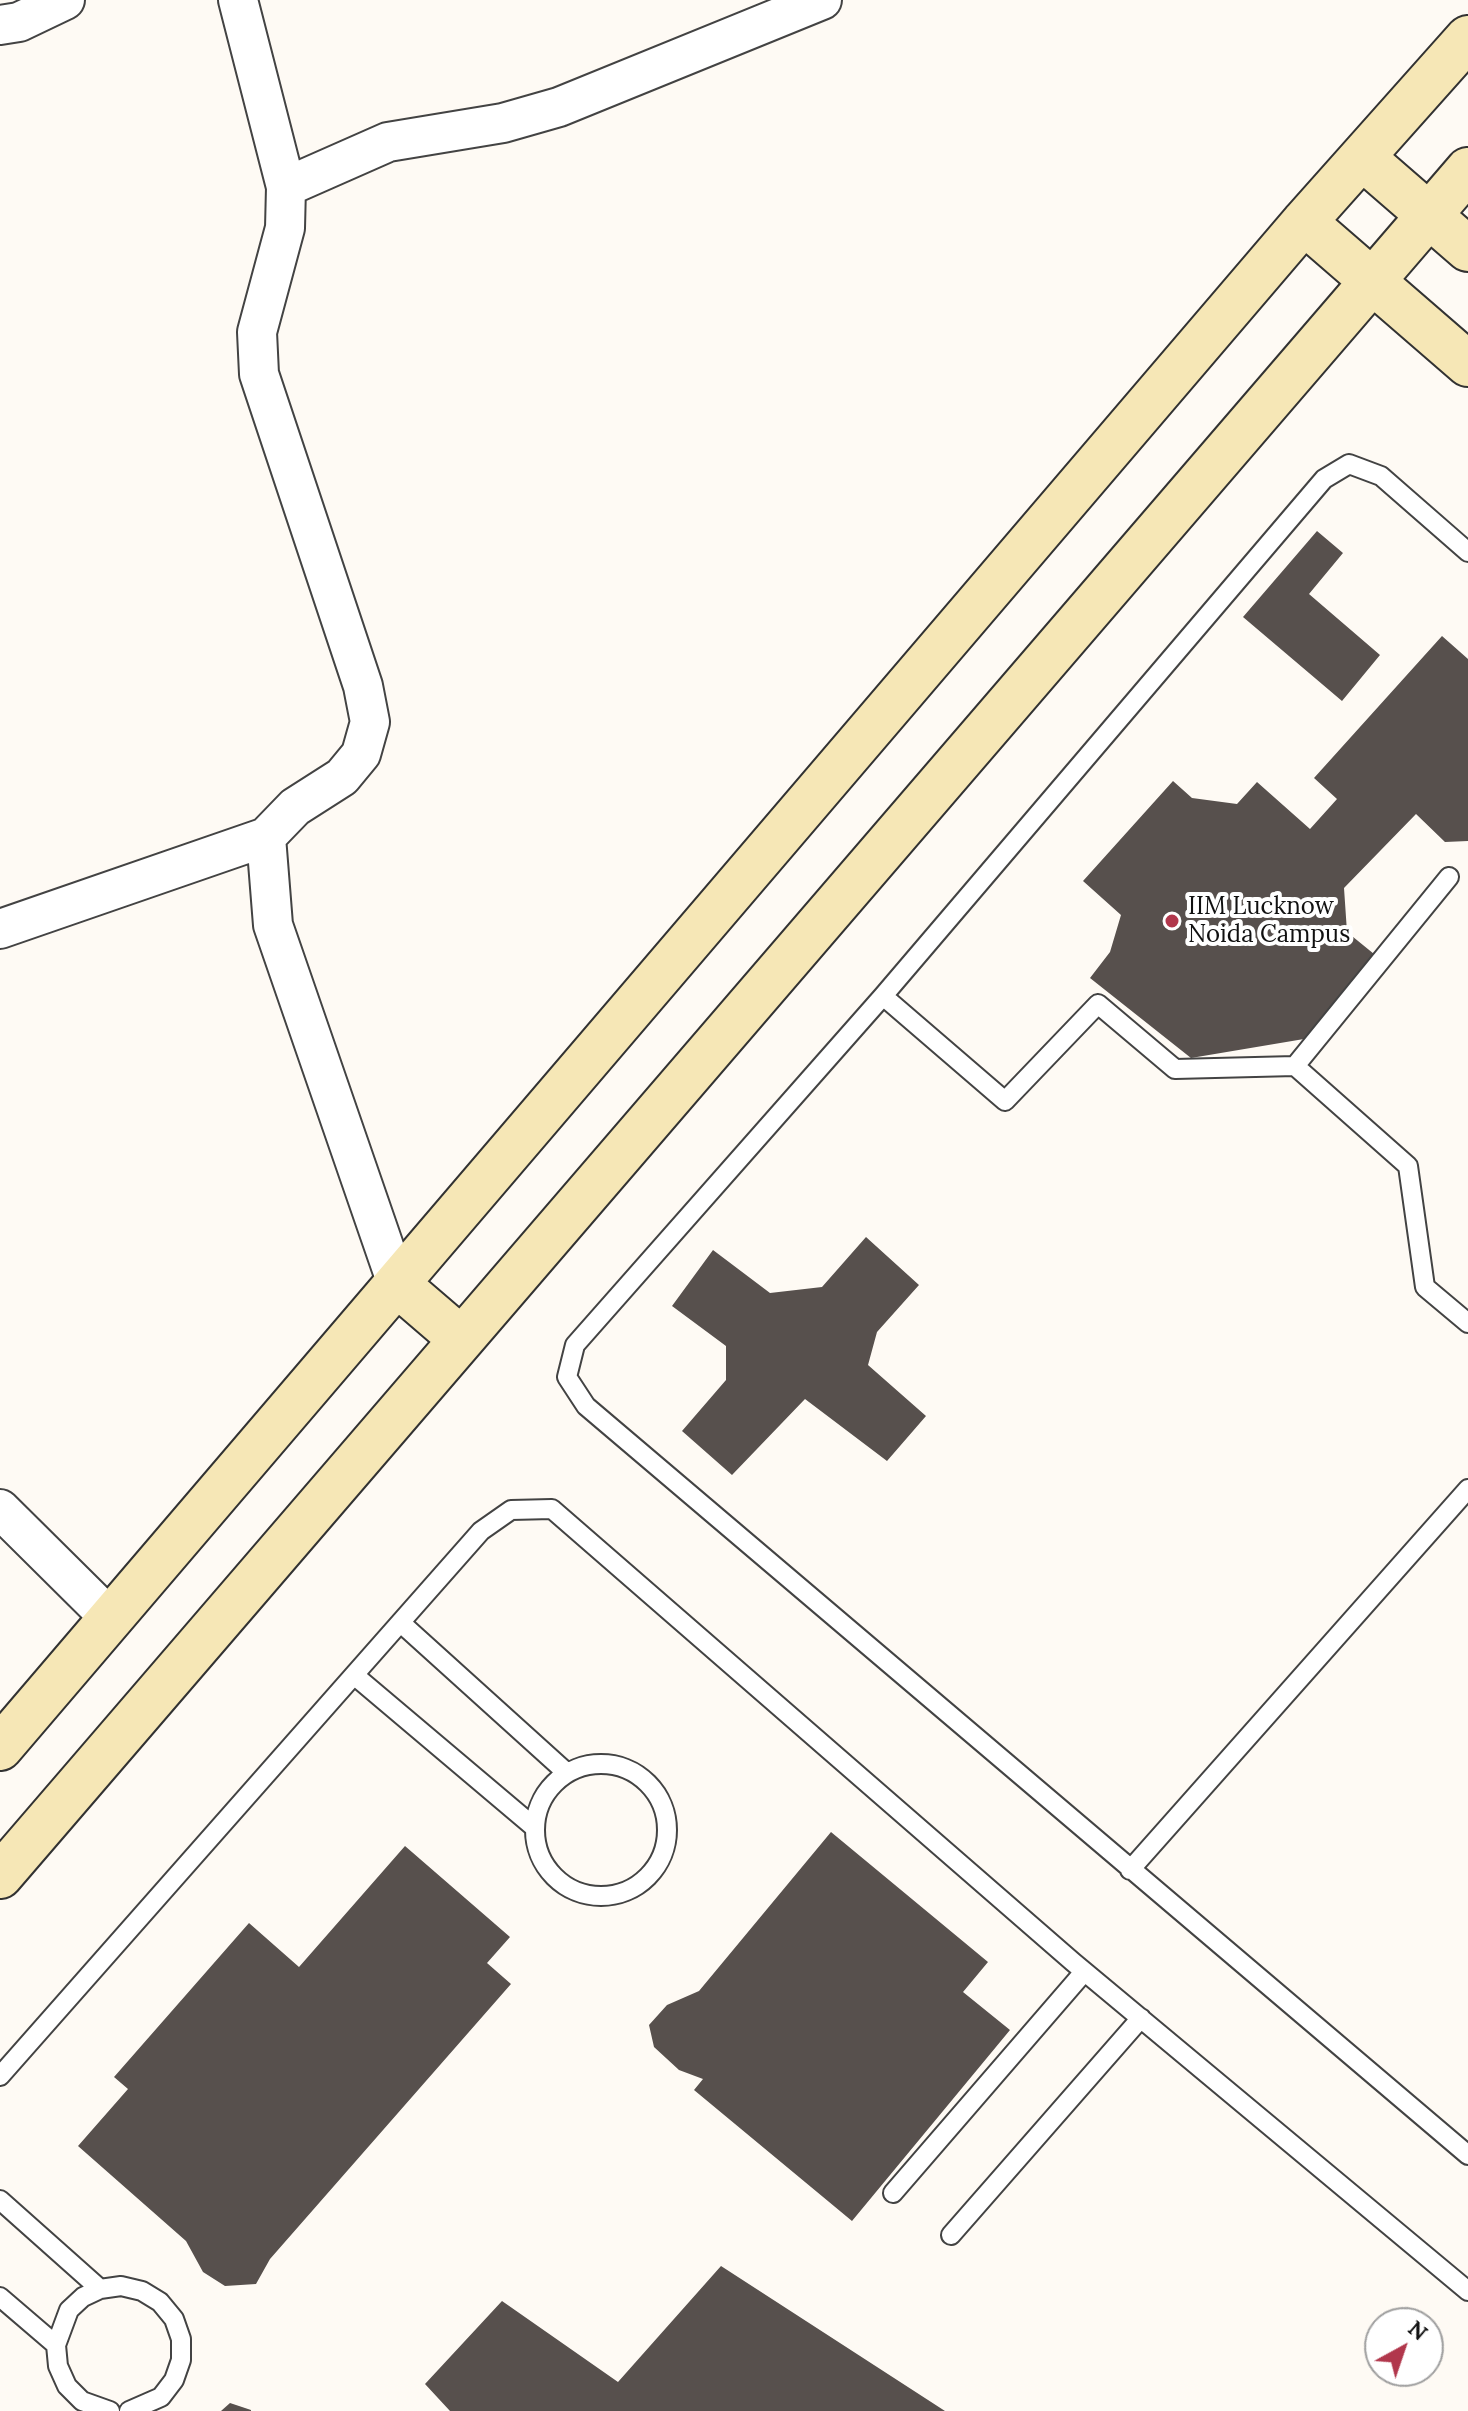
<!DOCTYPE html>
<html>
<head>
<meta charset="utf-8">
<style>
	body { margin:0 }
	#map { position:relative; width:1468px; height:2411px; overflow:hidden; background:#fefaf4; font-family:Lora,serif }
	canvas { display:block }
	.north { position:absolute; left:1364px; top:2307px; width:80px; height:80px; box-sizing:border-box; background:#fff; border:2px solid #9f9f9f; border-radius:50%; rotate:40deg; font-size:22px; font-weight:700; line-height:32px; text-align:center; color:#101010 }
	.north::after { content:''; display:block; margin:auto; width:28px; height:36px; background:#b1374c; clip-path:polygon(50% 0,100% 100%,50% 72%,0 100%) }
</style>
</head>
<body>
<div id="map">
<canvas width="1468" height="2411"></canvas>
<div class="north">N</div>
</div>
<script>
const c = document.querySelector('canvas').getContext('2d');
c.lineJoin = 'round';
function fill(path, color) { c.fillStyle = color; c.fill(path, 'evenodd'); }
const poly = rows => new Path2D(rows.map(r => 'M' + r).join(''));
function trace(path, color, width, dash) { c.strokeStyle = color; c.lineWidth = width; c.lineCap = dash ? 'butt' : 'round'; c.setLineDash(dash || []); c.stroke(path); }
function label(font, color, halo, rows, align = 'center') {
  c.font = font + ' Lora,serif'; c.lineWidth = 8; c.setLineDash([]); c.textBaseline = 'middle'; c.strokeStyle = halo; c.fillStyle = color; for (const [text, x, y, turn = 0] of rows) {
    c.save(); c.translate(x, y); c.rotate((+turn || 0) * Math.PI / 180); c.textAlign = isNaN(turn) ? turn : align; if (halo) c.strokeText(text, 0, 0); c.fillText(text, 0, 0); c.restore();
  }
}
fill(poly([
	[1317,531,1343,553,1309,594,1380,655,1342,701,1243,617],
	[1442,636,1468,659,1468,841,1445,842,1416,814,1344,888,1347,932,1374,954,1304,1039,1191,1058,1090,978,1110,952,1121,915,1083,881,1173,781,1192,798,1237,804,1257,782,1310,829,1337,799,1314,778],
	[866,1237,919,1285,877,1332,868,1365,926,1416,887,1461,805,1399,732,1475,682,1431,726,1380,726,1346,672,1306,713,1250,770,1293,822,1287],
	[831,1832,988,1962,963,1992,1010,2030,852,2221,694,2090,703,2079,679,2070,654,2047,649,2025,667,2005,699,1991],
	[405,1846,510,1937,487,1963,511,1984,270,2259,256,2284,225,2286,203,2272,186,2241,78,2146,128,2089,114,2077,249,1923,299,1967],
	[721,2266,945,2411,450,2411,425,2384,502,2301,618,2382],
	[230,2403,251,2410,251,2411,221,2411]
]), '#57504d');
const lane = poly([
	[1468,552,1381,476,1349,464,1324,479,883,996,575,1345,567,1377,586,1406,1468,2155],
	[883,996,1005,1101,1098,1004,1175,1069,1295,1066,1408,1166,1425,1287,1468,1323],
	[1295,1066,1449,877],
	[401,1623,567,1773],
	[354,1675,534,1827],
	'535 1830a66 66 0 1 1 132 0a66 66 0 1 1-132 0Z',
	[1130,1870,1468,1489],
	[0,2076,481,1531,511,1510,552,1509,1073,1962,1468,2291],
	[893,2193,1084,1972],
	[0,2200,100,2289],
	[951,2235,1141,2018],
	[0,2297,56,2345],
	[110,2411,82,2401,67,2386,58,2366,56,2345,69,2310,83,2297,100,2289,121,2286,142,2291,160,2302,174,2319,181,2339,181,2360,174,2380,161,2397,129,2411]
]);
const street = poly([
	[238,0,286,187,285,228,257,332,259,374,363,686,370,722,361,754,342,777,295,807,266,837,273,925,397,1284],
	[0,25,19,22,65,0],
	[286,187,388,142,503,123,559,107,822,0],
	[0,929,266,837],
	[0,1509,111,1619]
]);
const secondary = poly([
	[1363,158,1468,249],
	[1304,222,1468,364],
	[397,1284,461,1339],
	[0,1748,1304,222,1468,38],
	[0,1876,1468,170]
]);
trace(lane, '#434343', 22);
trace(street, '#434343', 42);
trace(secondary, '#323232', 48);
trace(lane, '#fff', 18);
trace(street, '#fff', 38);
trace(secondary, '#f6e7b6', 44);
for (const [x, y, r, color] of [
	[1172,921,8,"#b1374c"]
]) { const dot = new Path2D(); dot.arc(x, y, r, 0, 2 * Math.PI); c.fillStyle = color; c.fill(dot); trace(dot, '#fff', 3); }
label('24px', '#101010', '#fff', [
	["IIM Lucknow",1188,907],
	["Noida Campus",1188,935]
], 'left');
</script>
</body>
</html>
